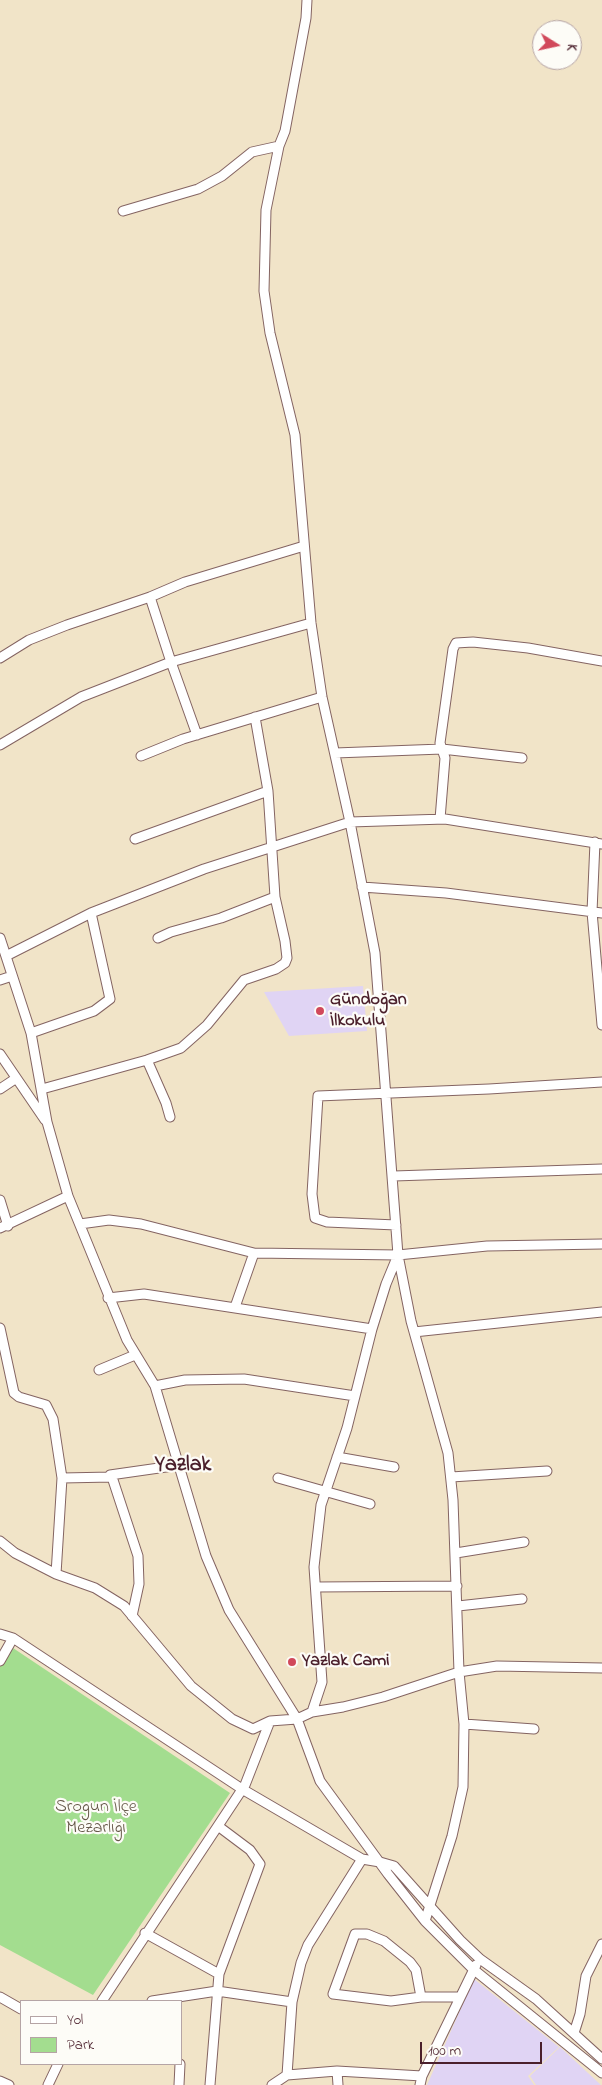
<!DOCTYPE html>
<html>
<head>
<meta charset="utf-8">
<style>
	body { margin:0 }
	#map { position:relative; width:602px; height:2085px; overflow:hidden; background:#f1e4c8; font-family:"Indie Flower",sans-serif }
	canvas { display:block }
	.legend { position:absolute; left:20px; top:2000px; width:162px; height:65px; box-sizing:border-box; background:#fdfcf7; border:1px solid #b5a4a5; margin:0; padding:6px 9px; list-style:none; font-size:15px; color:#4a1f2b }
	.legend li { display:flex; align-items:center; gap:10px; height:25px }
	.legend b { width:25px; border:1px solid #b5a4a5 }
	.north { position:absolute; left:532px; top:20px; width:50px; height:50px; box-sizing:border-box; background:#fdfcf7; border:1px solid #b5a4a5; border-radius:50%; rotate:100deg; font-size:14px; font-weight:700; line-height:20px; text-align:center; color:#4a1f2b }
	.north::after { content:''; display:block; margin:auto; width:18px; height:22px; background:#d1495b; clip-path:polygon(50% 0,100% 100%,50% 72%,0 100%) }
	.scale { position:absolute; left:420px; top:2042px; width:122px; height:22px; box-sizing:border-box; border:2px solid #4a1f2b; border-top:0; padding-left:6px; font-size:15px; line-height:18px; white-space:nowrap; color:#4a1f2b; -webkit-text-stroke:4px #fdfcf7; paint-order:stroke }
</style>
</head>
<body>
<div id="map">
<canvas width="602" height="2085"></canvas>
<ul class="legend">
<li><b style="height:6px;background:#fff"></b>Yol</li>
<li><b style="height:14px;background:#a3dd8f"></b>Park</li>
</ul>
<div class="north">K</div>
<div class="scale">100 m</div>
</div>
<script>
const c = document.querySelector('canvas').getContext('2d');
c.lineJoin = 'round';
function fill(path, color) { c.fillStyle = color; c.fill(path, 'evenodd'); }
const poly = rows => new Path2D(rows.map(r => 'M' + r).join(''));
function trace(path, color, width, dash) { c.strokeStyle = color; c.lineWidth = width; c.lineCap = dash ? 'butt' : 'round'; c.setLineDash(dash || []); c.stroke(path); }
function label(font, color, halo, rows, align = 'center') {
  c.font = font + ' "Indie Flower",sans-serif'; c.lineWidth = 4.5; c.setLineDash([]); c.textBaseline = 'middle'; c.strokeStyle = halo; c.fillStyle = color; for (const [text, x, y, turn = 0] of rows) {
    c.save(); c.translate(x, y); c.rotate((+turn || 0) * Math.PI / 180); c.textAlign = isNaN(turn) ? turn : align; if (halo) c.strokeText(text, 0, 0); c.fillText(text, 0, 0); c.restore();
  }
}
fill(poly([
	[363,986,367,1031,289,1036,264,992],
	[474,1979,559,2047,528,2076,534,2085,427,2085],
	[560,2047,601,2085,536,2085,530,2076]
]), '#e0d4f4');
fill(poly([
	[10,1646,230,1793,93,1995,0,1945,0,1665]
]), '#a3dd8f');
const minor = poly([
	[307,0,306,18,285,131,279,146,266,210,264,291,270,333,295,435,311,623,322,697,350,822,375,953,398,1255,411,1321,448,1453,453,1500,459,1672,464,1724,463,1787,452,1836,425,1921],
	[123,211,198,189,222,176,252,152,279,146],
	[150,597,171,662,197,735],
	[0,658,29,640,67,625,150,597,185,582,304,546],
	[0,745,81,697,171,662,311,623],
	[335,753,442,749,522,758],
	[141,756,183,739,322,697],
	[440,819,445,758,440,743,453,649,456,643,473,642,528,648,602,661],
	[135,839,268,791],
	[595,842,592,912,602,1025],
	[362,887,446,893,602,913],
	[0,938,31,1033,47,1122,68,1196,127,1340,155,1386,206,1556,229,1610,297,1719,320,1781,388,1874,425,1921,473,1969,602,2073],
	[158,938,171,932,221,918,275,897],
	[6,956,91,913,204,869,350,822,445,819,602,844],
	[0,980,12,976],
	[31,1033,94,1011,110,999,91,913],
	[0,1054,45,1120],
	[147,1060,166,1103,170,1117],
	[0,1089,15,1079],
	[42,1089,147,1060,181,1048,207,1025,244,980,276,969,285,963,287,958,285,941,275,897,268,791,255,717],
	[394,1176,602,1169],
	[0,1200,8,1226],
	[80,1224,109,1220,141,1224,254,1253,398,1255,487,1246,602,1244],
	[396,1225,327,1222,315,1218,312,1194,318,1096,489,1089,602,1082],
	[0,1228,68,1196],
	[108,1298,144,1294,372,1329],
	[235,1307,254,1253],
	[0,1328,14,1393,19,1397,46,1405,53,1419,62,1478,56,1574],
	[414,1332,602,1312],
	[99,1370,135,1355],
	[155,1386,185,1380,244,1379,355,1396],
	[337,1457,394,1467],
	[112,1477,138,1556,139,1584,132,1616],
	[451,1477,547,1471],
	[62,1478,112,1477,110,1475,180,1465],
	[278,1478,370,1504],
	[0,1541,15,1553,56,1574,95,1588,124,1606,191,1686,232,1719,253,1729,270,1721,297,1719,312,1712,343,1707,383,1697,459,1672,497,1666,602,1668],
	[456,1553,524,1542],
	[316,1587,457,1586],
	[458,1606,522,1599],
	[0,1634,13,1638,242,1789,362,1859,308,1945,301,1963,292,2002,287,2075],
	[0,1661,13,1638],
	[312,1712,322,1682,314,1567,321,1505,347,1428,372,1329,386,1284,398,1255],
	[464,1724,534,1729],
	[362,1859,380,1862,394,1866,460,1940,480,1959,536,1999,602,2059],
	[145,1933,219,1974],
	[0,1997,21,2009],
	[421,1997,416,1970,410,1962,384,1941,367,1934,355,1934,333,1994,391,2001,421,1997,460,1997],
	[102,2001,245,1785,270,1721],
	[152,2001,217,1991,292,2002],
	[574,2033,580,2014,586,1976,602,1944],
	[337,2071,338,2085],
	[0,2081,9,2085],
	[48,2085,58,2064],
	[179,2085,180,2064],
	[210,2085,219,1974,260,1864,250,1850,218,1826],
	[272,2085,287,2075,337,2071,422,2076],
	[420,2085,422,2076,476,1965]
]);
trace(minor, '#846462', 11);
trace(minor, '#fff', 9);
for (const [x, y, r, color] of [
	[320,1011,5,"#d1495b"],
	[292,1662,5,"#d1495b"]
]) { const dot = new Path2D(); dot.arc(x, y, r, 0, 2 * Math.PI); c.fillStyle = color; c.fill(dot); trace(dot, '#fdfcf7', 2); }
label('bold 18px', '#4a1f2b', '#fdfcf7', [
	["Gündoğan",330,1001],
	["İlkokulu",330,1022],
	["Yazlak Cami",302,1662]
], 'left');
label('18px', '#655849', '#fdfcf7', [
	["Srogun İlçe",96,1808],
	["Mezarlığı",96,1829]
]);
label('bold 22px', '#4a1f2b', '#fdfcf7', [
	["Yazlak",183,1466]
]);
</script>
</body>
</html>
